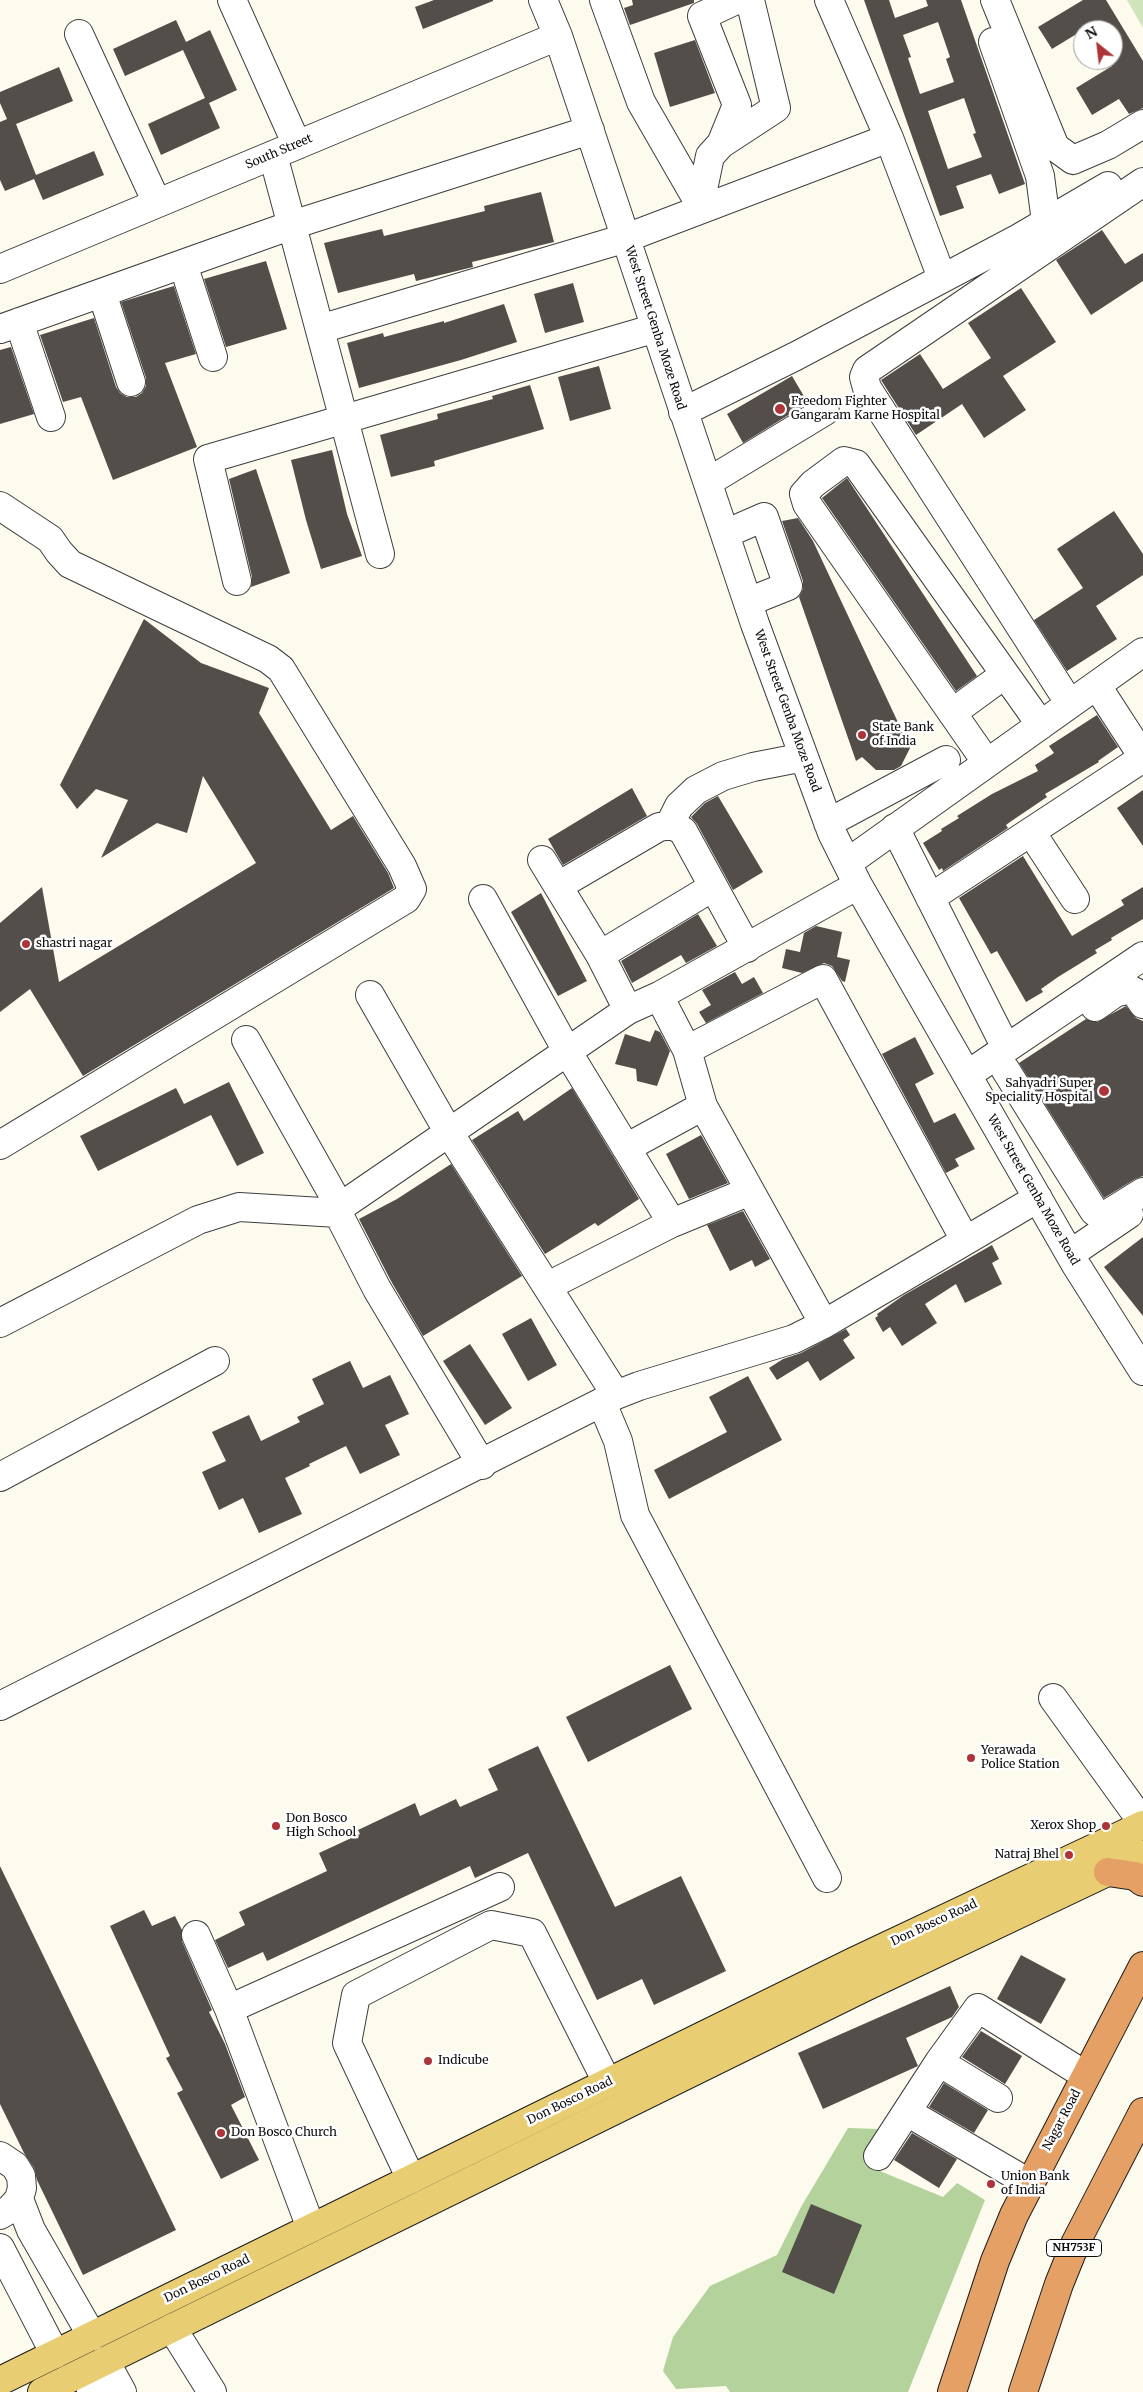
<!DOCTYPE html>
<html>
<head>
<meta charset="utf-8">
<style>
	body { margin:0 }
	#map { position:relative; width:1143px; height:2392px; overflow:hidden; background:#fdfaee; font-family:Merriweather,serif }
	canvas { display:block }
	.north { position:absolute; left:1073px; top:20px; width:50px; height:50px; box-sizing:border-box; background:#fff; border:1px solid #9e9e9e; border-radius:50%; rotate:331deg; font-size:14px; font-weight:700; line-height:20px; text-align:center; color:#0c0c0c }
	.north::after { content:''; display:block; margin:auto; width:18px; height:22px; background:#ad3439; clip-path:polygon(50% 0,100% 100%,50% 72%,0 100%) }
</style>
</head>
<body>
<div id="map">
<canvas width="1143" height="2392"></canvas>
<div class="north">N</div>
</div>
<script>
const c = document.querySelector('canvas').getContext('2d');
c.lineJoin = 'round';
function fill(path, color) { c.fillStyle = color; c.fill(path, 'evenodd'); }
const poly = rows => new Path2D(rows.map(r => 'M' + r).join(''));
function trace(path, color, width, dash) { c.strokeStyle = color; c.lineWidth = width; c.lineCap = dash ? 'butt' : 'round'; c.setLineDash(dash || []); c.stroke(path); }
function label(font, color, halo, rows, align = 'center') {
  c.font = font + ' Merriweather,serif'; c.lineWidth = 5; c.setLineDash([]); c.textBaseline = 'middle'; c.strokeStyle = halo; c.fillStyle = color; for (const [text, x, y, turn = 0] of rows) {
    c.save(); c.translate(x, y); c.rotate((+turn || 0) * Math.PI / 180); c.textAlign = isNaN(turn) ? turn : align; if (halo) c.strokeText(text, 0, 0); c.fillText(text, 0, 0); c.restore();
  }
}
fill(poly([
	[1127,0,1143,0,1143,28]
]), '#d0e4bb');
fill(poly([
	[848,2128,879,2129,875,2169,943,2197,957,2183,985,2200,908,2392,730,2392,726,2386,676,2389,663,2371,673,2337,710,2286,777,2255,801,2207]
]), '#b4d39c');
fill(poly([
	[434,0,493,0,493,1,423,29,415,7],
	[632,0,694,0,694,3,630,25,624,8,633,5],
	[864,0,889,0,895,18,928,6,926,0,961,0,1025,184,999,194,991,174,956,186,964,208,940,216],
	[938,22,950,57,946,59,954,82,920,94,908,58,911,57,903,35],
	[964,98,976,133,973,134,982,157,948,169,928,111],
	[1083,0,1106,0,1143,61,1143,108,1129,114,1119,99,1092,115,1076,88,1112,66,1108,60,1113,60,1113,30,1090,30,1088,27,1052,49,1038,27],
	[176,20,186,42,210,30,237,90,209,103,220,128,161,155,148,124,205,98,183,50,125,76,113,49],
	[695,40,715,93,670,107,654,53],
	[59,67,73,101,16,124,36,175,94,151,104,175,43,200,34,179,5,191,0,180,0,122,7,119,0,103,0,92],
	[541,192,554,242,472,262,473,267,416,281,414,274,338,293,324,243,382,229,384,236,485,211,484,206],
	[1102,230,1125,264,1143,253,1143,281,1091,315,1056,260],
	[266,261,287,329,226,347,204,279],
	[573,283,584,322,545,333,534,294],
	[174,286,196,354,165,363,197,447,113,480,81,397,63,402,40,335,94,318,116,387,120,393,127,397,136,397,142,393,146,386,146,378,121,302],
	[1021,288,1056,342,1003,376,1026,410,984,438,962,404,916,435,881,380,920,354,943,389,991,358,968,323],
	[504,304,517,342,461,360,359,388,347,343,383,333,384,337,444,321,444,323],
	[11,347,34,414,0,424,0,350],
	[599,366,611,409,570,421,558,377],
	[792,376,808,403,743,443,727,414],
	[530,385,544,429,434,461,435,466,391,477,380,435,438,419,437,414,493,399,492,396],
	[332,450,347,514,362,556,321,569,306,520,291,460],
	[256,469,290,573,251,587,252,577,229,479],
	[847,478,977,676,956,691,822,498],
	[1114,511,1143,554,1143,575,1096,606,1117,639,1067,671,1034,620,1083,588,1057,549],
	[798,518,813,541,910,748,901,766,894,770,876,770,862,757,856,761,799,597,803,589,803,581,782,521],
	[144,619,201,663,269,688,259,713,331,830,353,816,388,873,394,888,83,1076,30,989,0,1012,0,923,42,887,59,982,256,863,203,776,187,833,157,823,101,858,128,800,96,789,77,809,60,785],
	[1097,715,1118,747,1098,761,1099,762,1045,794,1047,797,1010,822,1006,825,1008,828,943,871,942,868,939,870,923,843,942,831,941,829,959,818,957,816,992,794,1038,771,1035,765,1054,753,1049,746],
	[632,788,647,816,563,865,548,839],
	[1143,790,1143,846,1117,808],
	[718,796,763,872,733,890,697,824,691,817,705,803],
	[1023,856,1072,936,1124,905,1121,900,1143,887,1143,919,1111,938,1112,940,1095,950,1097,953,1058,977,1041,989,1043,992,1026,1002,997,951,991,954,959,898],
	[541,893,587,981,558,996,511,912],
	[698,914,717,946,686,963,681,955,632,983,621,961],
	[816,926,842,932,837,957,850,960,845,982,842,981,832,966,824,963,802,973,782,968,786,949,800,952,804,933],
	[735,972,742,984,754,977,763,993,706,1023,699,1012,711,1005,702,990],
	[1126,1006,1136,1018,1143,1021,1143,1176,1135,1179,1104,1198,1019,1063,1086,1019,1097,1022],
	[655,1030,660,1032,670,1051,657,1086,637,1081,636,1069,615,1064,625,1034,650,1042],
	[915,1037,934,1074,915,1084,934,1123,955,1113,975,1149,955,1159,959,1166,946,1173,882,1054],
	[229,1082,264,1153,237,1166,211,1115,98,1171,80,1136,176,1088,184,1104],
	[572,1088,639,1199,598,1226,595,1223,545,1254,472,1140,518,1111,524,1121],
	[701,1135,728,1183,689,1199,666,1154],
	[451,1164,522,1276,423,1336,391,1281,359,1219,397,1199],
	[743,1211,770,1259,755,1267,752,1260,730,1271,707,1225],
	[1143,1237,1143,1316,1104,1267],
	[992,1245,999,1259,992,1263,1002,1284,965,1303,956,1284,925,1304,937,1323,902,1346,890,1327,883,1332,875,1318,878,1316,877,1314,904,1295],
	[531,1318,557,1365,528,1381,502,1334],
	[846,1329,850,1335,843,1340,855,1358,820,1381,808,1361,777,1380,769,1368,783,1359,801,1353],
	[470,1344,512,1408,485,1425,443,1361],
	[350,1361,363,1388,390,1375,409,1414,385,1425,400,1455,360,1474,346,1446,309,1464,310,1466,285,1478,302,1514,259,1533,243,1498,219,1510,202,1472,226,1461,212,1432,249,1415,261,1441,300,1422,297,1417,324,1404,312,1379],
	[748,1376,782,1440,669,1499,654,1470,727,1432,709,1397],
	[670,1665,692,1709,588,1762,566,1717],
	[538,1746,615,1907,681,1876,726,1971,654,2005,642,1979,597,2000,528,1853,475,1878,470,1866,267,1961,263,1952,228,1968,215,1940,245,1925,239,1912,327,1871,319,1853,360,1834,358,1830,415,1803,420,1816,456,1799,460,1807,498,1790,488,1769],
	[0,1866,176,2230,83,2275,37,2180,34,2168,24,2153,0,2104],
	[144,1910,152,1926,175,1916,182,1930,182,1941,212,2010,209,2012,225,2044,245,2097,231,2105,259,2160,221,2179,177,2093,183,2090,166,2058,170,2056,110,1926],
	[1021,1955,1066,1979,1041,2024,997,1999],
	[950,1986,959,2007,952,2017,906,2038,918,2066,823,2109,798,2053],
	[981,2031,1022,2056,1005,2084,962,2057],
	[944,2083,988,2110,974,2133,929,2107],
	[912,2133,957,2159,939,2188,894,2160],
	[811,2204,862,2225,834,2294,782,2272]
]), '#544e4a');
const minor = poly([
	[232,0,297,145],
	[543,0,558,36,755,624,832,833,858,885,1076,1265,1143,1371],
	[604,0,641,102,702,208],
	[829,0,889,138,942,278],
	[995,0,1055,147,1073,160,1108,145,1143,124],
	[79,34,157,203],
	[993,42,1040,176,1046,222],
	[721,144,737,105,702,16,736,0],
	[273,155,380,554],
	[700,204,710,156,721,144,776,108,750,0],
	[183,264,213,357],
	[0,269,558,36],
	[102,293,131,382],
	[19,322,51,417],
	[0,329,292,225,590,130],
	[320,329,626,238,889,138],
	[683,412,796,356,1019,238,1108,186],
	[708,482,825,411],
	[0,506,50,539,59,552,70,564,268,659,281,669,402,866,412,889,406,899,0,1145],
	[725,534,764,517,788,586,748,602],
	[237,581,208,459,656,328],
	[1097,686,1143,757],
	[1070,704,867,388,864,377,867,370,1143,182],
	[952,713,1004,675],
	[987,763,807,504,804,494,813,484,844,461,856,464,1041,725],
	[828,823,946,760],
	[669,826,679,806,696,790,723,776,753,767,804,757],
	[895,828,1006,1048],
	[1031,832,1075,899],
	[542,860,600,955,628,1010],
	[847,863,1143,652],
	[558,886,659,827,672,825,683,831,747,948],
	[930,898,1143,758],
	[483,899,567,1051,672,1223],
	[600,955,713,887],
	[370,995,448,1131,616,1395],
	[659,996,687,1050,703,1106,824,1324],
	[1095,1007,1115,993,1129,989,1135,992,1143,1004],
	[246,1040,340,1207],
	[687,1050,823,979,965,1240],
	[1005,1069,1094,1211,1099,1215,1106,1215,1143,1192],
	[967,1075,1143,956],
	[626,1148,703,1106],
	[1070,1254,1129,1214],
	[548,1286,672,1223,750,1191],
	[0,1323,198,1220,239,1207,338,1213],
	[602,1403,618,1441,635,1515,827,1878],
	[482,1465,377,1289,338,1213,340,1207,628,1010,659,996,858,885],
	[0,1477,215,1361],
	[1053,1698,1143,1823],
	[0,1706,616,1395,639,1386,794,1339,824,1324,1038,1198],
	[196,1935,229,2009,311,2228],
	[229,2009,500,1887],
	[939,2062,998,2098],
	[907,2112,1029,2183],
	[0,2156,15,2166,21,2176,22,2188,19,2199,10,2209,0,2215],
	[878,2156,939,2062,978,2008,1085,2075],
	[411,2179,347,2043,356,1995,491,1925,532,1933,607,2082],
	[19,2199,31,2230,92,2336],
	[0,2248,55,2354],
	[172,2328,212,2392],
	[105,2361,122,2392],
	[91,2392,115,2380]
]);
const major = poly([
	[0,2381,853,1962,1143,1825],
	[42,2392,865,1987,1143,1855]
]);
const highway = poly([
	[1108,1872,1135,1876,1143,1882],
	[952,2392,995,2261,1014,2215,1143,1966],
	[1023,2392,1059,2284,1076,2242,1143,2112]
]);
trace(minor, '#3f3f3f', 30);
trace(major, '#1d1d1d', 30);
trace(highway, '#1d1d1d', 30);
trace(minor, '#fff', 28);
trace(major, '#e9cd72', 28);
trace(highway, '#e4a065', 28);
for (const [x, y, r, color] of [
	[780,409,6,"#ad3439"],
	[862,735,5,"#ad3439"],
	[26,944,5,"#ad3439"],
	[1104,1091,6,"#ad3439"],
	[971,1758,5,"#ad3439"],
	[276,1826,5,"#ad3439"],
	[1106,1826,5,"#ad3439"],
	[1069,1855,5,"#ad3439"],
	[428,2061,5,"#ad3439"],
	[221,2133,5,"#ad3439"],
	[991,2184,5,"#ad3439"]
]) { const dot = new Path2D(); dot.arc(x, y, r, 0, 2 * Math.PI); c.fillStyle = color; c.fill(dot); trace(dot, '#fff', 2); }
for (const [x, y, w] of [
	[1074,2248,55]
]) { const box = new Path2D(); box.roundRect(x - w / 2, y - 8.5, w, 17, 4); c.fillStyle = '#fff'; c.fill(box); trace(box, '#0c0c0c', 1); }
label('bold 11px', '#0c0c0c', null, [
	["NH753F",1074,2248]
]);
label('12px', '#0c0c0c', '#fff', [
	["South Street",279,152,-23],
	["West Street Genba Moze Road",655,328,72],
	["West Street Genba Moze Road",787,711,70],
	["West Street Genba Moze Road",1033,1190,60],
	["Don Bosco Road",934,1923,-25],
	["Don Bosco Road",570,2101,-26],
	["Nagar Road",1062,2120,-62],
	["Don Bosco Road",207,2279,-26]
]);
label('12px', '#0c0c0c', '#fff', [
	["Freedom Fighter",791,402],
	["Gangaram Karne Hospital",791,416],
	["State Bank",872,728],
	["of India",872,742],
	["shastri nagar",36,944],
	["Sahyadri Super",1093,1084,"right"],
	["Speciality Hospital",1093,1098,"right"],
	["Yerawada",981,1751],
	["Police Station",981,1765],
	["Don Bosco",286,1819],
	["High School",286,1833],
	["Xerox Shop",1096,1826,"right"],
	["Natraj Bhel",1059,1855,"right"],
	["Indicube",438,2061],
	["Don Bosco Church",231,2133],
	["Union Bank",1001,2177],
	["of India",1001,2191]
], 'left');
</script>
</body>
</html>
